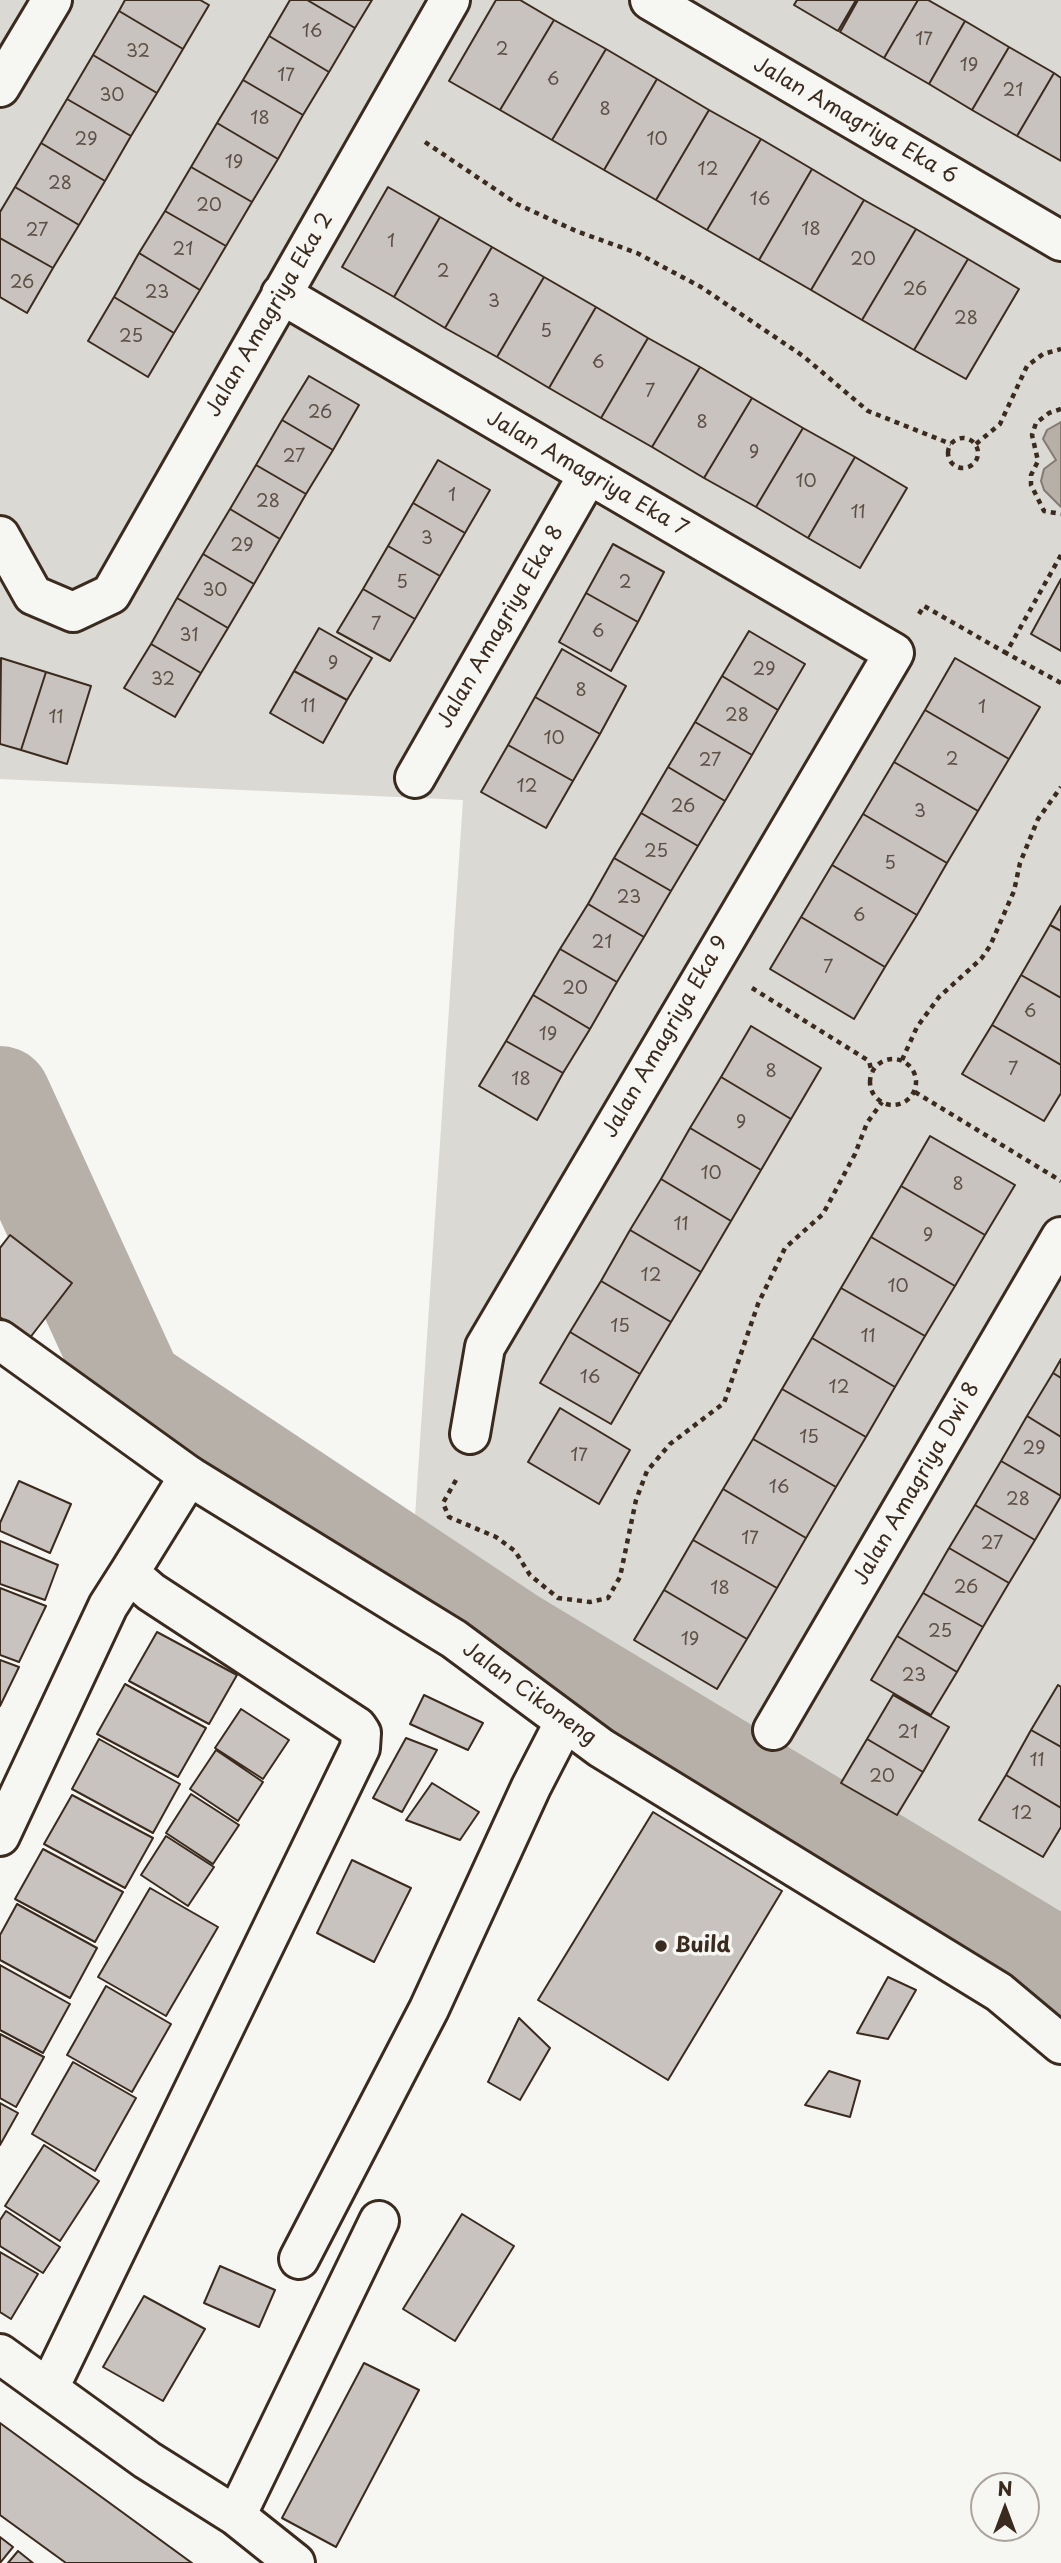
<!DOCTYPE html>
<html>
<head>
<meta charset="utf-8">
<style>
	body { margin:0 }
	#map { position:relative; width:1061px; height:2563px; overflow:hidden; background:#f6f6f2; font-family:"Playpen Sans",sans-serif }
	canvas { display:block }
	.north { position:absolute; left:970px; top:2472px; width:70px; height:70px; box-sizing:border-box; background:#f6f6f2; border:2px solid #aba49d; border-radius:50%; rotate:0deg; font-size:19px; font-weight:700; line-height:28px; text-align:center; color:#3b2a1e }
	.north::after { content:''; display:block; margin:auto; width:24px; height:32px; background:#3b2a1e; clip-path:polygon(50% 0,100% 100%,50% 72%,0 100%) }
</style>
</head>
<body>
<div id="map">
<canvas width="1061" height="2563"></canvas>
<div class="north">N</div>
</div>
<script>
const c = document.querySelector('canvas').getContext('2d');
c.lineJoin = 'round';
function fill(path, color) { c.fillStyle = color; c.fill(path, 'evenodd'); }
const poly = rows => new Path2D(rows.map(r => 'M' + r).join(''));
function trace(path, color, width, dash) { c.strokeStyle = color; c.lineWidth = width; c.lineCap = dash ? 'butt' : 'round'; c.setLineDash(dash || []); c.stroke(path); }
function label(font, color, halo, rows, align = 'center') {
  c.font = font + ' "Playpen Sans",sans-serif'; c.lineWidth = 7; c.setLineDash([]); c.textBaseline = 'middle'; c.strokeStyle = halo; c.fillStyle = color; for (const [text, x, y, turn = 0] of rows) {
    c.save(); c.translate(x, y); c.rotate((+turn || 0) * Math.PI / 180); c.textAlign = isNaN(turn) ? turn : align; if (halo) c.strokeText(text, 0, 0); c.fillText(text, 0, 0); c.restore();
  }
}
fill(poly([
	[0,0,1061,0,1061,1945,594,1652,413,1546,463,800,0,779]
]), '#dad9d3');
const water = poly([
	[1061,422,1061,507,1044,490,1041,481,1044,469,1056,460,1043,439,1047,430,1061,422]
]);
fill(water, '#b6b0a9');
trace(water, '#857a71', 2);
trace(poly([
	[0,1097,133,1388,512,1640,1061,1971]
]), '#b6b0a9', 102);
const building = poly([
	[125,0,200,0,209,5,183,49,119,11,125,0],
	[290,0,307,0,355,28,329,72,269,36,290,0],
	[307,0,372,0,355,28,307,0],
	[496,0,520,0,554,20,500,110,449,81,496,0],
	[797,0,856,0,838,31,794,5,797,0],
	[858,0,918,0,884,58,840,32,858,0],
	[918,0,928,0,965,21,929,84,884,58,918,0],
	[119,11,183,49,157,93,93,55,119,11],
	[554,20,606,49,552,140,500,110,554,20],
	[965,21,1009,47,972,110,929,84,965,21],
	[269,36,329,72,303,115,243,80,269,36],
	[1009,47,1054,73,1017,136,972,110,1009,47],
	[606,49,657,79,604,170,552,140,606,49],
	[93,55,157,93,131,136,67,99,93,55],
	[1054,73,1061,78,1061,161,1017,136,1054,73],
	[657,79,709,110,656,200,604,170,657,79],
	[243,80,303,115,278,159,217,123,243,80],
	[67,99,131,136,105,181,41,143,67,99],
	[709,110,761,139,707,230,656,200,709,110],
	[217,123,278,159,252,202,191,167,217,123],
	[761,139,812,169,759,260,707,230,761,139],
	[41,143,105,181,79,225,15,187,41,143],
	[191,167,252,202,226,246,165,211,191,167],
	[812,169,864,200,811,290,759,260,812,169],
	[15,187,79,225,53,268,0,238,0,212,15,187],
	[388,187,440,217,394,297,342,267,388,187],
	[864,200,916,229,862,320,811,290,864,200],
	[165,211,226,246,200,290,139,253,165,211],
	[440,217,492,247,445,328,394,297,440,217],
	[916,229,968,259,914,350,862,320,916,229],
	[0,238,53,268,27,313,0,297,0,238],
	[492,247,544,277,497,357,445,328,492,247],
	[139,253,200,290,174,333,114,297,139,253],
	[968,259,1019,289,966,379,914,350,968,259],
	[544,277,596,307,549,388,497,357,544,277],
	[114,297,174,333,148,377,88,341,114,297],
	[596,307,648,338,601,418,549,388,596,307],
	[648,338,700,367,652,447,601,418,648,338],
	[700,367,752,398,704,478,652,447,700,367],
	[309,376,359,405,333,450,282,420,309,376],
	[752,398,803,428,756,507,704,478,752,398],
	[282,420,333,450,306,494,256,465,282,420],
	[803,428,855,457,808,538,756,507,803,428],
	[855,457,907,488,860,568,808,538,855,457],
	[438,460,490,490,465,533,413,503,438,460],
	[256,465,306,494,280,539,230,509,256,465],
	[413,503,465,533,440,576,388,546,413,503],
	[230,509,280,539,254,584,203,554,230,509],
	[613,544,664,572,638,622,586,593,613,544],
	[388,546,440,576,415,619,363,589,388,546],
	[203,554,254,584,228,628,177,598,203,554],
	[1061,579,1061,651,1031,634,1061,579],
	[363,589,415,619,390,661,337,632,363,589],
	[586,593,638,622,611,671,559,642,586,593],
	[177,598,228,628,201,673,151,644,177,598],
	[319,628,372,658,347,700,294,671,319,628],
	[749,631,805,664,778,710,722,676,749,631],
	[151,644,201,673,175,717,124,688,151,644],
	[562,649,626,686,600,734,535,697,562,649],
	[1,658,46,672,21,750,0,744,1,658],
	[955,658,1040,707,1009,759,925,710,955,658],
	[294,671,347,700,323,743,270,713,294,671],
	[46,672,91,686,67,764,21,750,46,672],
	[722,676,778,710,752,755,695,722,722,676],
	[535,697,600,734,573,781,508,745,535,697],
	[925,710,1009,759,978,811,894,762,925,710],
	[695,722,752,755,725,801,668,767,695,722],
	[508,745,573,781,546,828,481,792,508,745],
	[894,762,978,811,947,863,863,814,894,762],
	[668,767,725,801,698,846,641,813,668,767],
	[641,813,698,846,671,891,614,858,641,813],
	[863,814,947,863,917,915,832,865,863,814],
	[614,858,671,891,644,937,588,904,614,858],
	[832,865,917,915,885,967,801,917,832,865],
	[588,904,644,937,617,982,560,949,588,904],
	[1061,906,1061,931,1050,925,1061,906],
	[801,917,885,967,854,1019,770,969,801,917],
	[1050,925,1061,931,1061,998,1021,975,1050,925],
	[560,949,617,982,590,1029,533,995,560,949],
	[1021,975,1061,998,1061,1065,992,1025,1021,975],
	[533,995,590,1029,563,1073,506,1041,533,995],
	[992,1025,1061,1065,1061,1093,1044,1121,962,1074,992,1025],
	[751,1026,821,1068,791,1119,721,1077,751,1026],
	[506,1041,563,1073,537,1120,479,1086,506,1041],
	[721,1077,791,1119,761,1170,690,1128,721,1077],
	[690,1128,761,1170,731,1221,661,1179,690,1128],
	[930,1136,1015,1185,985,1235,901,1186,930,1136],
	[661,1179,731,1221,701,1272,630,1230,661,1179],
	[901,1186,985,1235,955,1286,871,1237,901,1186],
	[630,1230,701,1272,671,1322,601,1281,630,1230],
	[10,1235,72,1283,29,1339,0,1317,0,1248,10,1235],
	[871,1237,955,1286,925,1336,841,1288,871,1237],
	[601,1281,671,1322,640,1374,570,1332,601,1281],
	[841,1288,925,1336,895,1387,812,1338,841,1288],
	[570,1332,640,1374,611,1424,540,1383,570,1332],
	[812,1338,895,1387,866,1437,782,1389,812,1338],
	[1061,1359,1061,1378,1053,1373,1061,1359],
	[1053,1373,1061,1378,1061,1437,1027,1416,1053,1373],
	[782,1389,866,1437,836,1487,753,1439,782,1389],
	[560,1408,630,1450,599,1504,528,1462,560,1408],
	[1027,1416,1061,1437,1061,1496,1001,1461,1027,1416],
	[753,1439,836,1487,806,1538,723,1489,753,1439],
	[1001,1461,1061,1496,1035,1540,975,1505,1001,1461],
	[19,1481,71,1504,50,1553,0,1531,0,1523,19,1481],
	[723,1489,806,1538,777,1588,693,1540,723,1489],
	[975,1505,1035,1540,1009,1583,949,1548,975,1505],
	[693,1540,777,1588,747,1639,664,1590,693,1540],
	[0,1541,58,1565,45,1600,0,1584,0,1541],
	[949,1548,1009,1583,983,1627,923,1593,949,1548],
	[0,1588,46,1606,19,1662,0,1655,0,1588],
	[664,1590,747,1639,717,1689,634,1640,664,1590],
	[923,1593,983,1627,957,1672,897,1636,923,1593],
	[157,1632,237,1675,209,1724,129,1681,157,1632],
	[897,1636,957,1672,931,1715,871,1680,897,1636],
	[0,1660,19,1667,0,1706,0,1660],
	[125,1684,206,1728,178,1777,97,1734,125,1684],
	[1058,1685,1061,1687,1061,1747,1031,1730,1058,1685],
	[424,1695,483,1723,468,1750,410,1724,424,1695],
	[893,1695,949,1727,923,1772,867,1739,893,1695],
	[241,1709,289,1740,263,1779,215,1748,241,1709],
	[1031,1730,1061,1747,1061,1808,1006,1775,1031,1730],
	[406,1738,437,1750,402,1812,373,1798,406,1738],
	[99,1739,180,1784,153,1833,72,1789,99,1739],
	[867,1739,923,1772,897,1815,841,1783,867,1739],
	[216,1750,263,1782,238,1821,190,1789,216,1750],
	[1006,1775,1061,1808,1061,1827,1043,1857,979,1820,1006,1775],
	[432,1783,479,1812,460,1840,406,1820,432,1783],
	[191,1794,239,1825,213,1864,166,1833,191,1794],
	[72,1795,153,1838,125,1888,44,1844,72,1795],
	[653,1812,782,1891,668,2080,538,2000,653,1812],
	[166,1836,214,1867,188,1906,141,1875,166,1836],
	[43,1849,123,1892,95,1942,15,1899,43,1849],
	[352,1860,411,1888,374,1962,317,1933,352,1860],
	[150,1888,218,1927,166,2016,98,1977,150,1888],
	[17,1904,97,1948,70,1998,0,1960,0,1935,17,1904],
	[0,1965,70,2004,43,2053,0,2030,0,1965],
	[888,1977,916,1990,888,2039,857,2033,888,1977],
	[106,1986,171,2024,132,2092,67,2055,106,1986],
	[519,2018,550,2048,520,2100,488,2082,519,2018],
	[0,2034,44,2057,16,2107,0,2098,0,2034],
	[73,2062,136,2098,95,2171,32,2134,73,2062],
	[829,2071,860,2081,850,2117,805,2105,829,2071],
	[0,2103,18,2113,0,2145,0,2103],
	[44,2145,99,2181,60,2241,5,2206,44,2145],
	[6,2211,60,2247,43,2273,0,2246,0,2220,6,2211],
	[462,2214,514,2246,455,2341,403,2309,462,2214],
	[0,2252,38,2274,11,2319,0,2312,0,2252],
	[220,2266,275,2290,259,2327,204,2303,220,2266],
	[144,2296,205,2329,163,2401,103,2367,144,2296],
	[364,2363,419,2390,336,2547,282,2518,364,2363],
	[0,2423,192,2563,66,2563,0,2515,0,2423],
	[0,2537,13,2547,0,2563,0,2537],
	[18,2551,33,2563,8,2563,18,2551]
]);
fill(building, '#c8c3be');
trace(building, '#3b2a1e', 2);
const street = poly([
	[650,0,1061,241],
	[0,87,52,0],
	[281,294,894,653,485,1347,470,1434],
	[0,536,33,595,73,612,111,594,450,0],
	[415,778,588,475],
	[129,1573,189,1476],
	[773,1730,1061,1237],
	[0,1836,108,1606,129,1573,151,1592,357,1727,361,1733,360,1748,49,2388],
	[299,2259,429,2009,531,1787,564,1723],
	[0,2354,147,2460,236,2516,379,2221],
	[236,2516,295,2563]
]);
const secondary = poly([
	[0,1340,189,1476,454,1639,601,1748,999,1992,1061,2044]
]);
trace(street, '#3b2a1e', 44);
trace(secondary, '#3b2a1e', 44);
trace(poly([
	[425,142,517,204,576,231,637,253,701,287,803,356,868,411,951,444],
	[1061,409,1049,413,1036,423,1032,435,1038,461,1031,475,1031,485,1044,511,1061,514],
	'948 453a15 15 0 1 1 30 0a15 15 0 1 1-30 0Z',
	[976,444,1000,424,1027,366,1043,354,1061,349],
	[1061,555,1006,653,1061,683],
	[919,614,924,606,1006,653],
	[752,988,869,1061,872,1073],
	'870 1082a23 23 0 1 1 46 0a23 23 0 1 1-46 0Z',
	[902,1060,917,1027,939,997,981,959,990,946,1014,891,1020,863,1038,819,1061,787],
	[915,1092,1061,1181],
	[456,1480,443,1503,449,1517,496,1537,515,1551,530,1575,558,1598,590,1602,608,1598,620,1577,636,1500,647,1471,670,1444,724,1403,758,1304,785,1248,823,1214,855,1154,867,1123,882,1102]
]), '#3b2a1e', 4.5, [5, 5]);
trace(street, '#f6f6f2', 38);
trace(secondary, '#f6f6f2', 38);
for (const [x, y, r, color] of [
	[661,1946,7,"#3b2a1e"]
]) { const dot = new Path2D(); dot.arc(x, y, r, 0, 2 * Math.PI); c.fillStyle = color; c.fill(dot); trace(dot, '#f6f6f2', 2.5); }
label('18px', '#5e5046', null, [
	["16",312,32],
	["17",924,40],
	["2",502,50],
	["32",138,52],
	["19",969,66],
	["17",286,76],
	["6",553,80],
	["21",1013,91],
	["30",112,96],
	["8",605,110],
	["18",260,119],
	["29",86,140],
	["10",657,140],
	["19",234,163],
	["12",708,170],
	["28",60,184],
	["16",760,200],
	["20",209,206],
	["18",811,230],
	["27",37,231],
	["1",391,242],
	["21",183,250],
	["20",863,260],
	["2",443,272],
	["26",22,283],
	["26",915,290],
	["23",157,293],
	["3",494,302],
	["28",966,319],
	["5",546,332],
	["25",131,337],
	["6",598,363],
	["7",650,392],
	["26",320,413],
	["8",702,423],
	["9",754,453],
	["27",294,457],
	["10",806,482],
	["1",452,496],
	["28",268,502],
	["11",858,513],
	["3",427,539],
	["29",242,546],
	["5",402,583],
	["2",625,583],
	["30",215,591],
	["7",376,625],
	["6",598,632],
	["31",189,636],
	["9",333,664],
	["29",764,670],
	["32",163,680],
	["8",581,691],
	["11",308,707],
	["1",982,708],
	["28",737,716],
	["11",56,718],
	["10",554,739],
	["2",952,760],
	["27",710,761],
	["12",527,787],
	["26",683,807],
	["3",920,812],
	["25",656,852],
	["5",890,864],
	["23",629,898],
	["6",859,916],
	["21",602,943],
	["7",828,968],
	["20",575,989],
	["6",1030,1012],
	["19",548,1035],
	["7",1013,1070],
	["8",771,1072],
	["18",521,1080],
	["9",741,1123],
	["10",711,1174],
	["8",958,1185],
	["11",681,1225],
	["9",928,1236],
	["12",651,1276],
	["10",898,1287],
	["15",620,1327],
	["11",868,1337],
	["16",590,1378],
	["12",839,1388],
	["15",809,1438],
	["29",1034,1449],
	["17",579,1456],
	["16",779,1488],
	["28",1018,1500],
	["17",750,1539],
	["27",992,1544],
	["26",966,1588],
	["18",720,1589],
	["25",940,1632],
	["19",690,1640],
	["23",914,1676],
	["21",908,1733],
	["11",1037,1761],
	["20",882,1777],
	["12",1022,1814]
]);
label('21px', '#3b2a1e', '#f6f6f2', [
	["Jalan Amagriya Eka 6",855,121,30],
	["Jalan Amagriya Eka 2",270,315,-60],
	["Jalan Amagriya Eka 7",587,474,30],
	["Jalan Amagriya Eka 8",501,627,-60],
	["Jalan Amagriya Eka 9",666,1037,-60],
	["Jalan Amagriya Dwi 8",917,1484,-60],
	["Jalan Cikoneng",529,1694,36]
]);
label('bold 21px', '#3b2a1e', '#f6f6f2', [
	["Build",675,1946]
], 'left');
</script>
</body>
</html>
